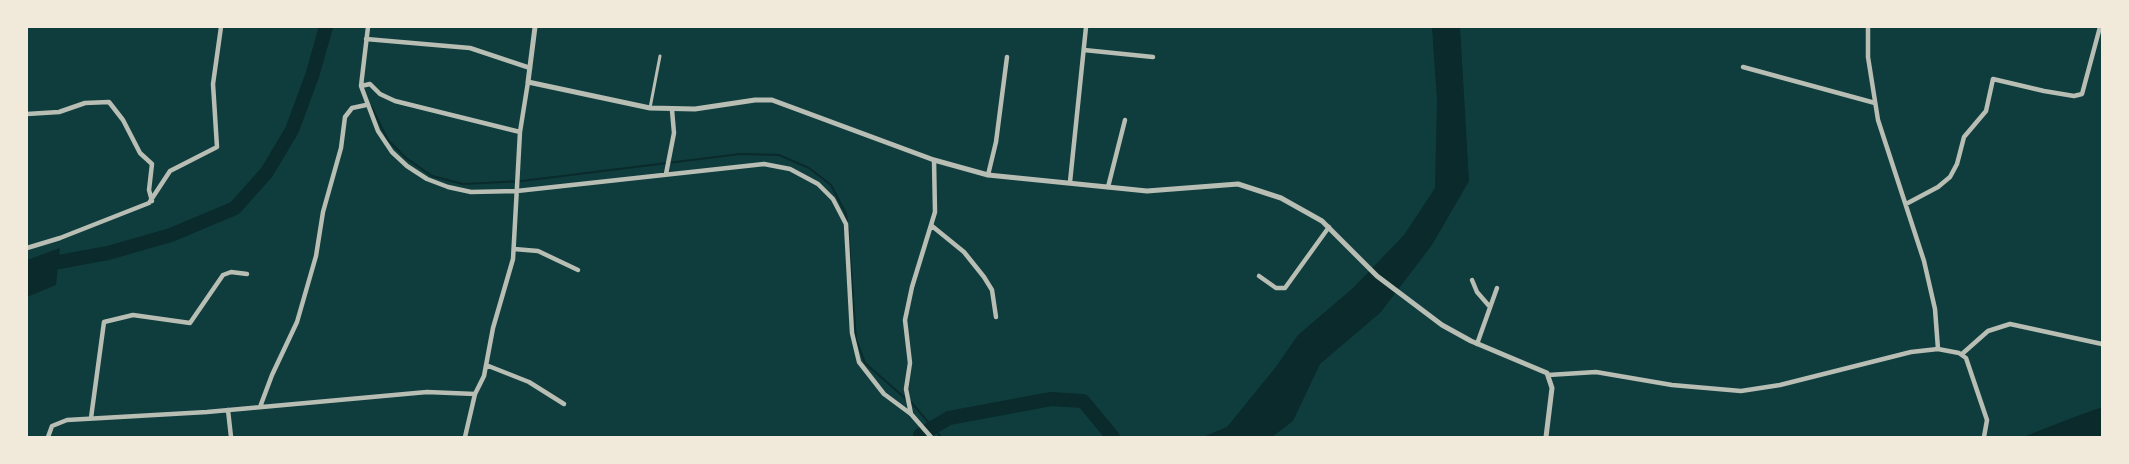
<!DOCTYPE html>
<html>
<head>
<meta charset="utf-8">
<style>
	body { margin:0 }
	#map { position:relative; width:2129px; height:464px; overflow:hidden; background:#0f3d3e; font-family:Quicksand,sans-serif }
	canvas { display:block }
	.frame { position:absolute; inset:0; border:28px solid #f1e9da; pointer-events:none }
</style>
</head>
<body>
<div id="map">
<canvas width="2129" height="464"></canvas>
<div class="frame"></div>
</div>
<script>
const c = document.querySelector('canvas').getContext('2d');
c.lineJoin = 'round';
function fill(path, color) { c.fillStyle = color; c.fill(path, 'evenodd'); }
const poly = rows => new Path2D(rows.map(r => 'M' + r).join(''));
function trace(path, color, width, dash) { c.strokeStyle = color; c.lineWidth = width; c.lineCap = dash ? 'butt' : 'round'; c.setLineDash(dash || []); c.stroke(path); }
fill(poly([
	[1432,27,1460,27,1469,181,1432,245,1380,313,1320,364,1293,421,1272,437,1203,437,1227,427,1275,368,1298,335,1353,288,1404,235,1435,188,1437,101],
	[60,248,56,285,27,297,27,260],
	[2102,407,2102,437,2023,437,2069,419]
]), '#0a2a2b');
trace(poly([
	[371,106,388,140,406,158,432,176,463,184,522,181,740,154,779,155,809,168,831,185,846,214,847,222],
	[848,228,856,339,865,363,906,399],
	[911,402,941,437]
]), '#0a2a2b', 2);
trace(poly([
	[59,262,108,253,171,235,235,208,267,172,292,130,312,76,326,27],
	[920,435,949,418,1051,399,1083,401,1113,437]
]), '#0a2a2b', 14);
trace(poly([
	[650,108,660,56]
]), '#b8beb3', 3);
trace(poly([
	[368,27,361,86,378,131,392,152,407,166,427,179,448,187,471,192,517,191,764,164,790,169,818,184,833,199,846,224,852,333,859,362,884,394,911,414,931,437],
	[1868,27,1868,57,1878,120,1924,261,1935,309,1938,349,1959,353,1966,358,1987,420,1984,437],
	[366,39,470,48,530,68],
	[1084,50,1153,57],
	[1743,67,1875,103],
	[361,86,370,84,380,94,395,101,520,132],
	[27,114,59,112,85,103,109,102,123,120,140,153,152,164,149,190,152,201],
	[666,174,674,133,672,110],
	[988,175,996,142,1007,57],
	[1070,182,1086,27],
	[1108,187,1125,120],
	[1906,204,1938,187,1950,177,1957,164,1964,137,1986,111,1993,79,2044,91,2074,96,2082,94,2100,27],
	[932,226,964,252,984,277,992,290,996,317],
	[27,248,60,238,149,203,170,171,217,147,213,84,221,27],
	[514,249,538,251,578,270],
	[1259,276,1276,288,1285,288,1329,227],
	[1472,280,1477,292,1490,307],
	[1477,344,1497,288],
	[1962,354,1988,331,2010,324,2102,344],
	[486,365,529,382,564,404],
	[1548,375,1596,372,1672,385,1741,391,1780,385,1911,352,1938,349],
	[260,407,272,375,297,322,316,256,323,212,341,148,345,117,352,108,366,105],
	[228,410,231,437],
	[911,414,906,389,910,363,905,320,912,287,935,212,934,160],
	[91,418,104,322,133,315,190,323,223,275,231,272,247,274],
	[48,437,52,426,67,420,207,412,427,392,475,394,484,376,493,328,513,259,520,132,528,82],
	[465,437,475,394]
]), '#b8beb3', 4.5);
trace(poly([
	[535,27,528,82,650,108,695,109,755,100,772,100,934,160,988,175,1147,191,1238,184,1281,198,1322,221,1377,276,1442,325,1471,341,1547,373,1552,388,1546,437]
]), '#b8beb3', 5);
</script>
</body>
</html>
